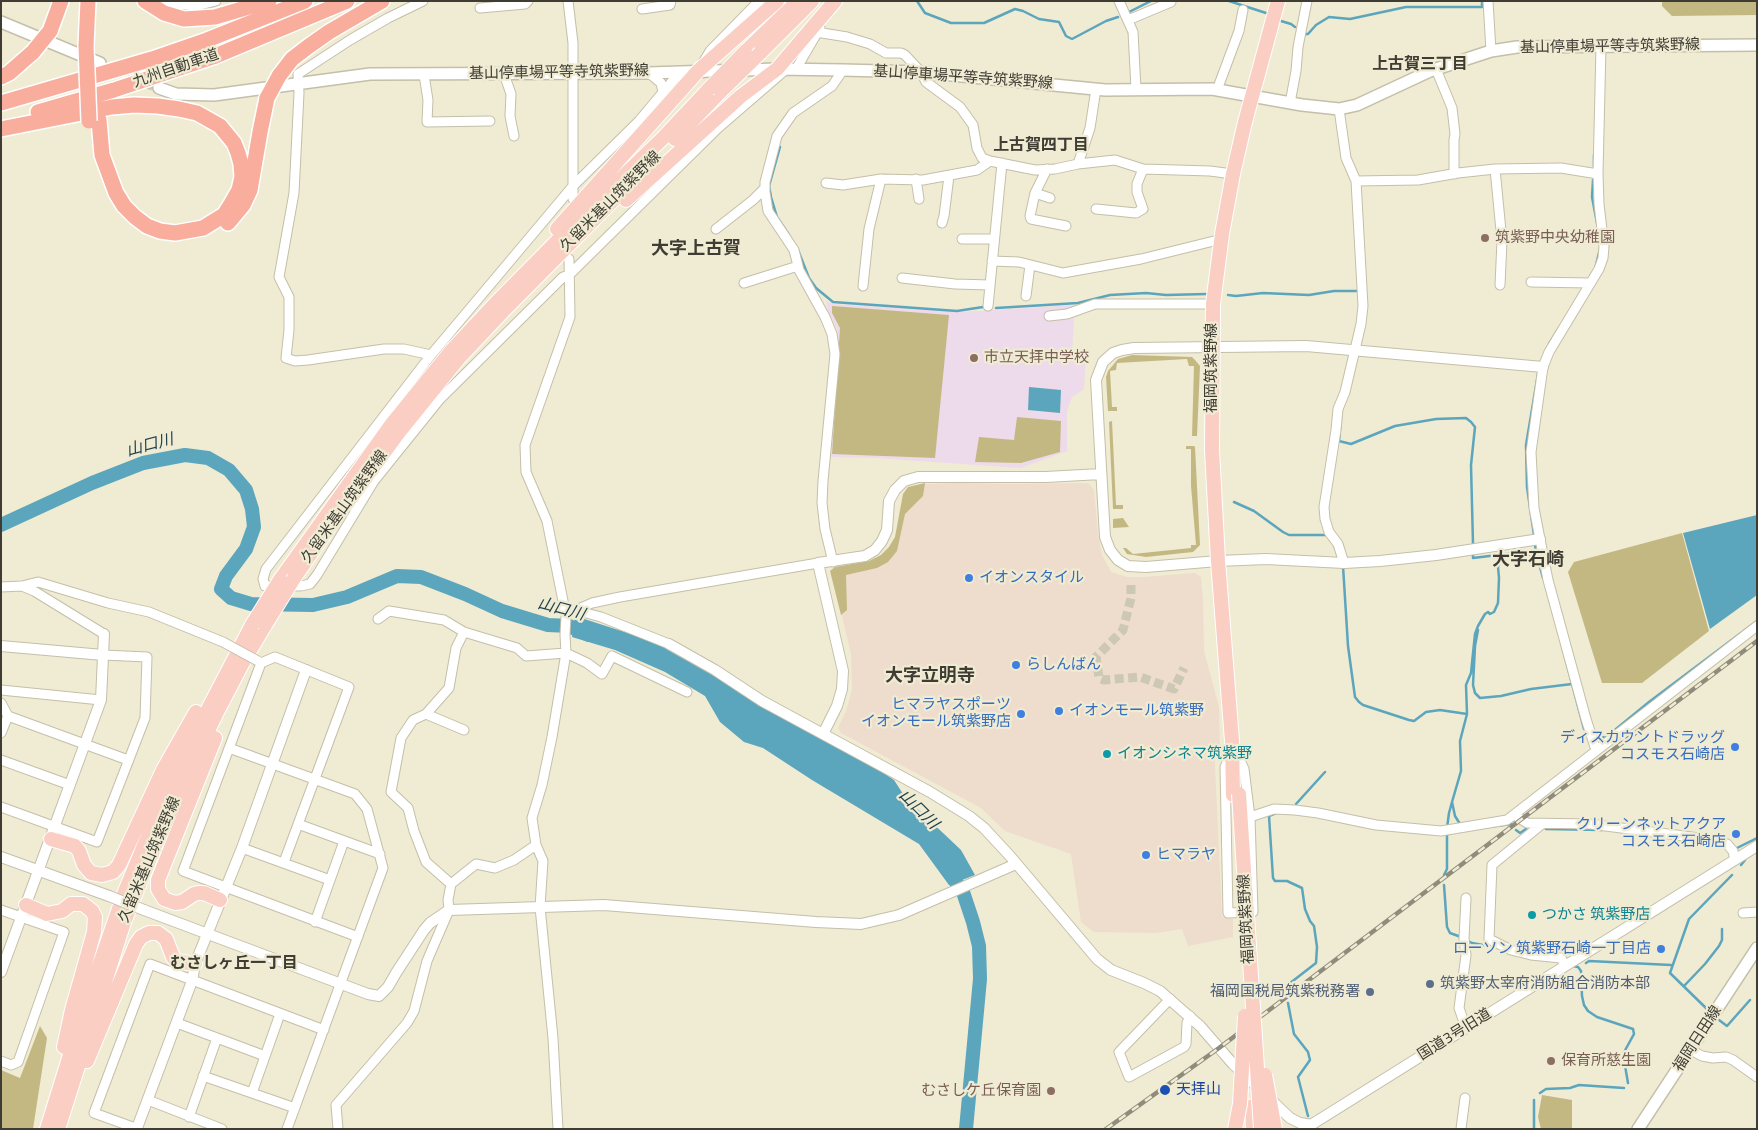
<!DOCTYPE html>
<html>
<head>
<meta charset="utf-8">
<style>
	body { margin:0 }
	#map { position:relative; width:1758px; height:1130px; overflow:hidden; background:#f0ebd3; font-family:"Titillium Web",sans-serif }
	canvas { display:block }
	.frame { position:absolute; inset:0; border:2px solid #3e3c33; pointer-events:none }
</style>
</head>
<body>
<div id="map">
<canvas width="1758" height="1130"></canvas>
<div class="frame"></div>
</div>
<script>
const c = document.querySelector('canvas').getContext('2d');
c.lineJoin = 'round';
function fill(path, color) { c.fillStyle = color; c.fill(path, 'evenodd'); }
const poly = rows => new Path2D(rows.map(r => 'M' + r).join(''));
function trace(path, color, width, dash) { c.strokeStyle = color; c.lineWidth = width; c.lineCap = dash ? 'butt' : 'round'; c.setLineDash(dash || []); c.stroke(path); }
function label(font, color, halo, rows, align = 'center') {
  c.font = font + ' "Titillium Web","Noto Sans JP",sans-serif'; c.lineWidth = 4.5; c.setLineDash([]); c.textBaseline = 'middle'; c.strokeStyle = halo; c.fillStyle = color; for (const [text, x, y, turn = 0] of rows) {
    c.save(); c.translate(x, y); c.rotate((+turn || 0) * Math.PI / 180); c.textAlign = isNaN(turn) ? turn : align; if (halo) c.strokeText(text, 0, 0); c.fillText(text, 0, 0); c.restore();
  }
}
fill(poly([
	[958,483,1007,484,1088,483,1094,490,1098,534,1102,555,1111,572,1127,577,1143,577,1195,573,1201,577,1203,599,1204,651,1219,707,1220,751,1215,757,1215,767,1222,917,1233,919,1233,937,1188,946,1182,929,1156,933,1094,932,1081,922,1071,854,1005,831,981,808,841,733,838,728,846,711,852,690,851,654,832,574,870,563,882,557,896,539,900,515,924,484]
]), '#edc');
fill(poly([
	[826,301,833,304,960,312,1075,305,1072,352,1086,354,1084,389,1072,397,1067,411,1067,451,1021,468,876,458,830,457,837,329,828,311]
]), '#eddaea');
fill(poly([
	[1662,1,1757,1,1757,15,1672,16,1662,6],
	[832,306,949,315,935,458,832,454,840,328,832,313],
	[1132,355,1192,357,1195,360,1200,366,1197,436,1192,436,1194,366,1189,366,1187,359,1117,363,1116,370,1110,371,1112,407,1117,407,1117,411,1108,411,1106,377,1108,371,1118,359],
	[1017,417,1061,421,1060,452,1021,463,975,462,979,437,1014,440],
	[1112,421,1116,505,1123,505,1123,509,1113,509,1109,422],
	[1186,446,1194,446,1195,447,1200,545,1193,552,1146,557,1127,554,1123,548,1126,548,1133,554,1191,548,1191,545,1196,545,1191,486,1191,449,1186,449],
	[925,483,923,496,905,514,897,551,888,562,877,568,846,575,847,610,841,615,830,571,835,567,869,561,881,555,889,547,895,537,903,494,908,487],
	[1123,518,1129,527,1113,528,1113,519],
	[1682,533,1709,631,1642,683,1602,683,1568,572,1574,562],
	[40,1026,47,1038,33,1129,1,1129,1,1070,20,1078],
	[1542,1095,1572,1100,1572,1129,1541,1129,1538,1117]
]), '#c4b882');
fill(poly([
	[1029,387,1061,390,1060,413,1028,410],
	[1757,515,1757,595,1710,629,1683,533],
	[575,616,637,636,682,655,715,675,741,694,866,761,894,780,905,797,961,850,975,875,949,885,919,844,812,780,763,748,744,742,720,722,705,696,665,672,615,650,572,637]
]), '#5ba5bd');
trace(poly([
	[917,1,925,13,951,23,984,23,1015,9,1023,11,1039,19,1059,22,1066,36,1072,39,1106,21,1118,17],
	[1229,1,1266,13],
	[1127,13,1151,1],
	[1281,21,1291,24,1295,27],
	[1303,34,1308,34,1316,25,1329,17,1350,19,1406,7,1482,7,1482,1],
	[780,147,769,186,771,197,777,217,789,235],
	[1594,166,1594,155],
	[1593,180,1592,197,1597,223],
	[798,250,809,278,816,288,833,302,957,311,983,307],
	[1596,265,1600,249],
	[1228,295,1236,296,1263,293,1309,295,1334,291,1359,291,1359,293],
	[996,308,1078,303,1110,295,1146,293,1166,295,1207,294],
	[1549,344,1559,328],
	[1341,417,1339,441,1351,444,1395,426,1436,419,1466,418,1471,422,1475,427,1471,465,1473,544],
	[1234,502,1254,511,1283,532,1289,535,1328,535],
	[1534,535,1527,487,1526,445,1538,374],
	[1535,545,1537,556],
	[1473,555,1473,558,1514,553,1537,556,1543,578],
	[1343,566,1348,646,1355,697,1359,702,1363,705,1409,720,1414,721,1426,712,1440,710,1467,714],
	[1478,630,1475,646,1473,685,1475,693,1480,698,1501,696,1531,689,1572,684],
	[1562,646,1584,729],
	[1598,735,1605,738,1649,702,1757,621],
	[1296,804,1325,772],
	[1276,813,1269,816,1273,878,1275,881,1287,881,1302,888,1305,909,1310,921,1314,926,1317,947,1316,963,1285,987,1286,992],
	[1460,824,1455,816,1452,802,1461,771,1460,741,1467,714,1466,685,1471,673,1475,634,1478,626,1485,614,1488,612,1490,614,1494,612,1498,603,1499,578,1498,567,1503,555],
	[1488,827,1511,824],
	[1447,828,1449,813,1452,802],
	[1546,829,1602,830],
	[1516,830,1520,833,1526,829],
	[1694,842,1720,846],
	[1737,848,1757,838],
	[1741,865,1745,860],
	[1444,875,1447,869,1447,833],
	[1444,885,1447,927,1450,933,1461,937],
	[1466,940,1472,943,1483,945,1494,946],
	[1586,963,1589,961,1671,965],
	[1573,966,1578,967,1581,971,1582,996,1584,1005,1588,1011,1597,1017,1633,1029,1634,1034,1623,1054,1628,1083],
	[1684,986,1705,964,1719,946,1722,940,1722,929],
	[1288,1003,1294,1034,1308,1052,1310,1060,1298,1077,1308,1116],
	[1708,1010,1670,973,1689,919,1732,875],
	[1719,1020,1727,1026,1750,1000],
	[1540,1093,1546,1089,1570,1088,1579,1085,1624,1088],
	[1534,1129,1534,1100]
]), '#5ba5bd', 2.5);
trace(poly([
	[1,525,92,483,143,463,185,455,208,458,229,470,246,490,252,509,254,527,246,549,226,576,221,589,231,598,251,604,313,605,347,597,397,576,421,577,465,594,502,611,548,625,569,626,589,635],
	[945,867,963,892,973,922,979,946,980,979,966,1129]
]), '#5ba5bd', 14);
trace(poly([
	[1131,585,1131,598,1123,630,1096,657,1099,678,1104,680,1140,677,1174,689,1184,668]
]), '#ccc8b3', 9, [9, 4.5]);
trace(poly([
	[113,68,159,88]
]), '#ccc8b3', 11, [11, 5.5]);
const minor = poly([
	[168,1,175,4,196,6,216,1],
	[423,1,388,18,350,40,298,74,299,93,294,193,279,277,289,297,289,330,286,358,295,361,308,360,384,349,404,349,431,355],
	[568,1,573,43,573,199],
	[1119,1,1133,32,1136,89],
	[1488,1,1491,51],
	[480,8,525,4,528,1],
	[642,9,670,5,671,1],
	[1128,20,1171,2],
	[816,32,847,37,870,44,886,53,901,53,905,55,921,72,926,82,960,107,973,125,977,148,982,158,990,161,1035,170,1055,169,1078,164,1115,160,1143,169,1210,171,1233,174],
	[704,61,710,51,759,1],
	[796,69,820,28],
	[1436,69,1452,108,1455,134,1454,140,1454,174],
	[649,73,661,83,663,92],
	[504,74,511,94,510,116,514,136],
	[424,75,428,100,427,122,490,121],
	[687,75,675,78,639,121,573,186,431,355,266,569,263,579,265,586,301,586,310,584,317,575,374,481,440,399,563,277,569,275,718,128,784,71],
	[1217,90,1239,31,1243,10],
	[1290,103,1296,71,1298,47,1307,1],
	[1339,109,1346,158,1356,181,1363,306,1361,324,1345,392,1338,409,1336,430,1324,507,1325,519,1329,532,1338,544,1344,563],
	[1078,164,1090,128,1096,89],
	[1047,169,1035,193,1050,198],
	[1495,169,1502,241,1500,285],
	[916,179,919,199],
	[1356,181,1418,180,1458,173,1495,169,1561,168,1598,174],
	[826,183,843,185,881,179,923,180,977,170,990,161],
	[1035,193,1030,216,1031,219,1066,226],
	[1096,209,1136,213,1143,209,1137,192,1137,184,1143,169],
	[942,223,944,216,949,176],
	[716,229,753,200,765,188],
	[962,239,994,239],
	[992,261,1019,262,1063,273,1141,259,1222,239],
	[902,278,955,284,990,285],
	[1531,282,1590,283],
	[744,283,798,266],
	[863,286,869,229,881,179],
	[1026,296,1030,265],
	[988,306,1002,163],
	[1049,316,1067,314,1095,304,1213,304],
	[833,562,825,529,822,503,823,481,835,354,832,334,825,317,799,270,794,250,768,211,765,192,765,182,777,136,793,113,832,86,843,70],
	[22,586,34,591,104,634],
	[1,587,22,586,38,582,108,603,149,612,223,642],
	[575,610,601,617,669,644],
	[576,610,592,603,620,597,818,563],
	[378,619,389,611,444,620,464,632,517,648,526,656,566,653,587,663,602,674,612,656,687,692],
	[258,662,261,663,275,657,349,687,284,862],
	[261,663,183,871,358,937],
	[1,690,101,700],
	[1,703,8,716,1,733],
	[426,714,464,730],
	[8,716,128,760],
	[229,748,355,794,367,809,383,868,287,1129],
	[1596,750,1586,719,1548,580,1534,508,1531,452,1543,367,1549,352,1599,269,1603,258,1604,247,1599,204,1598,174,1601,46],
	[1230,755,1225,767,1228,913,1253,912,1250,817,1244,769,1235,750],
	[1,760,70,785],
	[1,807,97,842,145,718,147,657,103,655],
	[1514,815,1527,823,1590,824,1715,840,1727,844,1733,851,1735,860],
	[1250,817,1274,809,1295,810,1318,813,1376,825,1441,831,1507,820,1757,626],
	[298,824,380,854],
	[1542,824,1492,865,1489,939,1511,950,1531,955,1561,958,1565,966],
	[242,848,330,880],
	[451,884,426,862,414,831,408,808,391,792,401,738,413,720,426,714,449,688,456,648,464,632],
	[1466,898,1464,939,1466,955,1459,1008,1466,1028],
	[1,910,64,932,18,1062,11,1065,1,1061],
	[1743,913,1757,912],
	[315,922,344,841],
	[1170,999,1119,1052,1129,1077,1184,1047,1186,1044,1187,1023,1190,1016],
	[177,1023,265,1056],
	[1691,1050,1702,1056,1713,1058,1726,1057,1733,1060,1757,1077],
	[203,1076,295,1108],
	[252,1093,280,1014],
	[148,1100,222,1129],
	[189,1117,217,1038],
	[138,1129,94,1113,150,964,324,1030],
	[338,1129,336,1105,407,1023,414,1011,427,961,449,910,448,900,451,884,476,864,495,868,514,860,536,845],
	[558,1129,553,1038,540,907,543,861,536,845,532,818,542,785,552,737,566,653,565,635,566,616,547,521,526,472,525,445,570,317,569,259],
	[1461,1129,1465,1098]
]);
const tertiary = poly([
	[1540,539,1436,555,1380,561,1344,563,1266,559,1218,561,1146,567,1128,566,1118,560,1110,550,1105,537,1096,380,1103,362,1113,353,1122,350,1134,348,1306,346,1543,367],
	[669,644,715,670,762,701,930,792,969,816,984,828,1010,856,1097,959,1111,970,1144,983,1160,991,1200,1026,1233,1064,1290,1118,1300,1123,1312,1125],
	[1,646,103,655],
	[823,734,837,706,842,689,843,671,818,563,865,556,875,550,882,541,887,530,889,501,895,490,904,481,918,477,1046,477,1101,474],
	[1,857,109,896],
	[144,910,368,994,379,996,388,987,396,973,424,930,430,923,449,910,604,905,816,922,861,924,899,915,1016,864],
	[1,972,101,700,104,634],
	[137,1128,192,981,195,964,242,848,306,670],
	[1306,1128,1757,846]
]);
const secondary = poly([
	[1,22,100,63],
	[159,88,176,94,214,95,370,74,649,73,777,69,843,70,921,72,1105,90,1212,89,1302,105,1339,109,1357,105,1430,71,1491,51,1517,47,1757,45],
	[1638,1129,1757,948]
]);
const primary = poly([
	[745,52,798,1],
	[760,53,812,1],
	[675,139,721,91],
	[626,200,741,96,777,69,835,1],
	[557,229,698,71,777,1],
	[346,504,399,432,458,359,505,309,645,168],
	[294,578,327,530],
	[280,580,391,425,452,350,494,305,585,213,662,139,708,90],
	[215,738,158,880,158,889,164,899,175,903,182,902,194,894,198,893,204,893,220,900],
	[1233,795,1232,741,1218,561,1212,450,1213,304,1222,234,1233,174,1245,122,1278,1],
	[51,839,75,846,79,851,84,865,91,873,102,875,113,872,119,865,163,770,196,712],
	[26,905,47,914,62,911,71,904,83,904,92,911,95,917,94,932,72,1010,64,1047],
	[87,1061,136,944,141,937,149,933,158,933,166,939,173,957,176,961,195,964],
	[1252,1106,1253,1129],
	[47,1129,84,1010,124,894,153,824,191,742,252,625],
	[58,1129,124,922,154,848,184,781,217,712,242,664,265,625]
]);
const motorway = poly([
	[145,1,164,13,184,19,215,17,269,1],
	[50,31,61,1],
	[86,46,88,1],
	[279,76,292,59,309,46,329,32,382,1],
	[1,77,9,73,33,52],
	[1,103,152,59,207,40,305,1],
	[38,112,114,90,213,57,347,1],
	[1,129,112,107,134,105,158,106,179,109,197,113,220,126,234,143,238,153,241,164,242,177,239,190,231,204,224,215,203,228,175,233,160,231,147,226,135,217,124,206,116,193,102,155,99,120],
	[228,223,243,205,250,190,260,132,267,98]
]);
trace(minor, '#c4bfa9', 11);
trace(tertiary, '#c4bfa9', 12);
trace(secondary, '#c4bfa9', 14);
trace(primary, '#fff', 16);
trace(motorway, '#fff', 18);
trace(minor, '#fff', 9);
trace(tertiary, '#fff', 10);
trace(secondary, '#fff', 11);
trace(primary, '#fbcec4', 14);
trace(motorway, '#f9ad9d', 15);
const rail = poly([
	[1106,1129,1219,1048,1757,641]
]);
trace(rail, '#908c7c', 4.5);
trace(rail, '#f0ebd3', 2.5, [8]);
const minorBridge = poly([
	[223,642,258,661]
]);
const tertiaryBridge = poly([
	[109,896,144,910]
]);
const primaryBridge = poly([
	[708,90,745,52],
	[721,91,760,53],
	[252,625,280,580],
	[265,625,294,578],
	[1239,794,1261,1129],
	[1265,1075,1275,1129],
	[1235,1129,1240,1104,1245,1016]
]);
const motorwayBridge = poly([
	[86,46,89,121],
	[33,52,50,31],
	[267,98,279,76]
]);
trace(minorBridge, '#c4bfa9', 11, []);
trace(tertiaryBridge, '#c4bfa9', 12, []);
trace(primaryBridge, '#fff', 16, []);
trace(motorwayBridge, '#fff', 18, []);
trace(minorBridge, '#fff', 9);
trace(tertiaryBridge, '#fff', 10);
trace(primaryBridge, '#fbcec4', 14);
trace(motorwayBridge, '#f9ad9d', 15);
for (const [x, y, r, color] of [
	[1485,238,5,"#8d6e63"],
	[974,358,5,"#8d6e63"],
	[969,578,5,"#3f7fe0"],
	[1016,665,5,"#3f7fe0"],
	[1059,711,5,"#3f7fe0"],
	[1021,714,5,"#3f7fe0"],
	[1735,747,5,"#3f7fe0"],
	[1107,754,5,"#0f9aa8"],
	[1736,834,5,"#3f7fe0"],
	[1146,855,5,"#3f7fe0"],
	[1532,915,5,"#0f9aa8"],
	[1661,949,5,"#3f7fe0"],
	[1430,984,5,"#5c6f8a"],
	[1370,992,5,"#5c6f8a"],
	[1551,1061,5,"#8d6e63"],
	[1165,1090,6,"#1a4fb4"],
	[1051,1091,5,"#8d6e63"]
]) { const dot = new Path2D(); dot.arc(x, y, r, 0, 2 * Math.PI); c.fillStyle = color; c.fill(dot); trace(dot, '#f0ebd3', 2); }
label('15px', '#3e3c33', '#f0ebd3', [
	["基山停車場平等寺筑紫野線",1610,47,-1],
	["九州自動車道",176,69,-19],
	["基山停車場平等寺筑紫野線",559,73,-1],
	["基山停車場平等寺筑紫野線",963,78,4],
	["久留米基山筑紫野線",611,202,-45],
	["福岡筑紫野線",1212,368,-90],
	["久留米基山筑紫野線",345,507,-54],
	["久留米基山筑紫野線",150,860,-67],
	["福岡筑紫野線",1247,919,-93],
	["国道3号旧道",1455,1035,-32],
	["福岡日田線",1698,1039,-57]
]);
label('15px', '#785e54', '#f0ebd3', [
	["筑紫野中央幼稚園",1495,238],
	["市立天拝中学校",984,358],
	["保育所慈生園",1561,1061],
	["むさしケ丘保育園",1041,1091,"right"]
], 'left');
label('15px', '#366cbe', '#f0ebd3', [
	["イオンスタイル",979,578],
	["らしんばん",1026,665],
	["ヒマラヤスポーツ",1011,705,"right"],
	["イオンモール筑紫野店",1011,722,"right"],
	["イオンモール筑紫野",1069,711],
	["ディスカウントドラッグ",1725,738,"right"],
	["コスモス石崎店",1725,755,"right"],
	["クリーンネットアクア",1726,825,"right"],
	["コスモス石崎店",1726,842,"right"],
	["ヒマラヤ",1156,855],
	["ローソン 筑紫野石崎一丁目店",1651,949,"right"]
], 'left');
label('15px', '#0d838f', '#f0ebd3', [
	["イオンシネマ筑紫野",1117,754],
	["つかさ 筑紫野店",1542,915]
], 'left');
label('15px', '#4e5e75', '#f0ebd3', [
	["筑紫野太宰府消防組合消防本部",1440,984],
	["福岡国税局筑紫税務署",1360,992,"right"]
], 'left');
label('15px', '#164399', '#f0ebd3', [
	["天拝山",1176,1090]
], 'left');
label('bold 16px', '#3e3c33', '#f0ebd3', [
	["上古賀三丁目",1420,65],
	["上古賀四丁目",1041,146],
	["むさしヶ丘一丁目",234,964]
]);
label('italic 16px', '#1c3f4a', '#f0ebd3', [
	["山口川",150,446,-15],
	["山口川",561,610,15],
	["山口川",918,810,45]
]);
label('bold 18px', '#3e3c33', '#f0ebd3', [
	["大字上古賀",696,250],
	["大字石崎",1528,561],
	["大字立明寺",930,677]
]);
</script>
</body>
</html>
